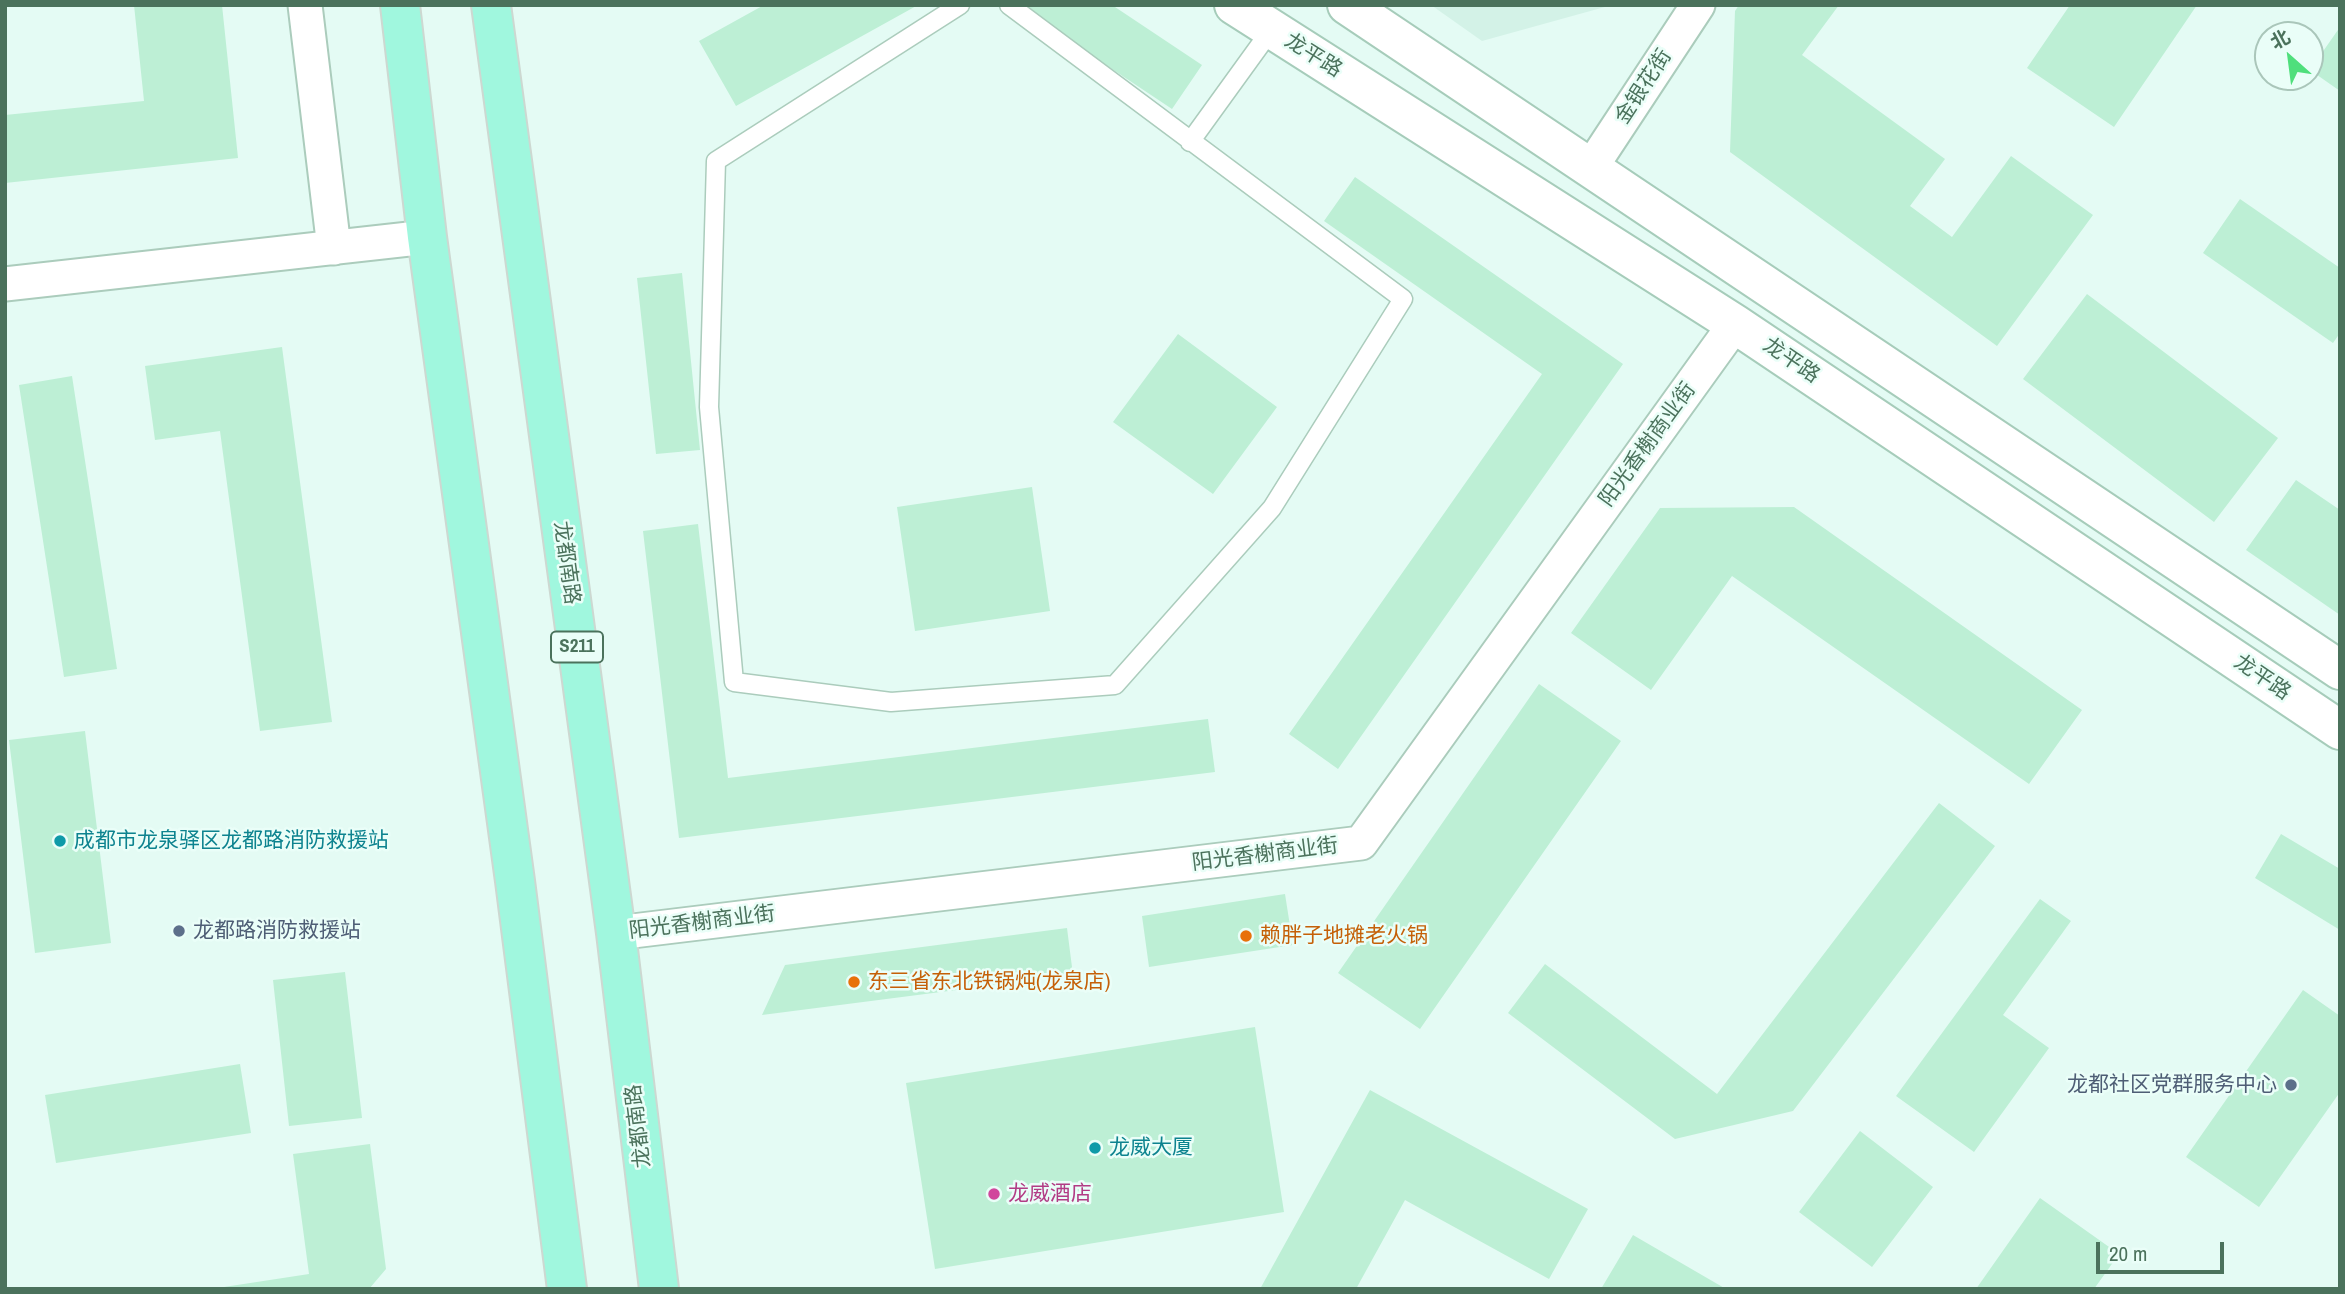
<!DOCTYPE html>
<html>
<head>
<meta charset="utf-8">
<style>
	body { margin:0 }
	#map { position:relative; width:2345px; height:1294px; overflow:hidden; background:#e4fbf4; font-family:"Archivo Narrow","Noto Sans SC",sans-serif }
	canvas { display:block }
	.frame { position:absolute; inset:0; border:7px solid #4b725c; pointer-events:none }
	.north { position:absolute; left:2254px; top:21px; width:70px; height:70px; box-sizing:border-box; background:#eafef8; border:2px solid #aac6ba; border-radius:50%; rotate:332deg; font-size:19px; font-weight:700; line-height:28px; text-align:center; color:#4b725c }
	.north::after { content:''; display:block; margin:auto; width:24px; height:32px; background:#4fdf7c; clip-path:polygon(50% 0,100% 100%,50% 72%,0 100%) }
	.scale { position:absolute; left:2096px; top:1242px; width:128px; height:32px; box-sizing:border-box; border:4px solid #4b725c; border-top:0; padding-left:9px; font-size:21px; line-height:24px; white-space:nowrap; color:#4b725c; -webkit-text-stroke:5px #eafef8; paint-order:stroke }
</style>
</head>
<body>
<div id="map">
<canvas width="2345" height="1294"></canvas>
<div class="frame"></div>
<div class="north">北</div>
<div class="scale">20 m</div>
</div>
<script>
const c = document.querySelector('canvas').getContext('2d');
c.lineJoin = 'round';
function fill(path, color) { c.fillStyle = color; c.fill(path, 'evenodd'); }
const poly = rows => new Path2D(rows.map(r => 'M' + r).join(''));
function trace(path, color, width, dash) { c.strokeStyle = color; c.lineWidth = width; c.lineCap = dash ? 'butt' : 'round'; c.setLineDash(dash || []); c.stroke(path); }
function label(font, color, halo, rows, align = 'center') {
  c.font = font + ' "Archivo Narrow","Noto Sans SC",sans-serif'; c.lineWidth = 5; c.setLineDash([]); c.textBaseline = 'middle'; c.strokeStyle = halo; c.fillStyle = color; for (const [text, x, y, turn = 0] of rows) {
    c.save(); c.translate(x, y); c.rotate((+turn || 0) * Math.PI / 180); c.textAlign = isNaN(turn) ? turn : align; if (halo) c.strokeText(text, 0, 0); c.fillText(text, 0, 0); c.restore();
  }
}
fill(poly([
	[1431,5,1612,5,1482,41]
]), '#d3f2e7');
fill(poly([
	[134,5,222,5,238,158,5,183,5,115,144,101],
	[764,5,918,5,736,106,699,41],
	[1016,5,1112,5,1202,65,1172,109],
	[1739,5,1839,5,1802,55,1945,159,1910,206,1952,237,2011,156,2093,215,1997,346,1730,152,1735,11],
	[2070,5,2197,5,2114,127,2027,68],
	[2340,27,2340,91,2310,70],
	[1355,177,1623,364,1338,769,1289,734,1542,374,1324,221],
	[2240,199,2340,268,2340,333,2333,343,2203,253],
	[682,273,700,450,656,454,637,278],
	[2087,294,2278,438,2214,522,2023,379],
	[1178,334,1277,407,1213,494,1113,422],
	[282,347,332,722,260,731,220,431,155,440,145,366],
	[72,376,117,669,64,677,19,385],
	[2296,480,2340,510,2340,615,2246,550],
	[1032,487,1050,611,915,631,897,507],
	[1794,507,2082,710,2029,784,1732,576,1651,690,1571,633,1660,508],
	[698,524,728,778,1208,719,1215,772,679,838,643,531],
	[1539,684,1621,741,1420,1029,1338,973],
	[85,731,111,943,35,953,9,740],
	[1939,803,1995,846,1793,1111,1675,1139,1508,1013,1545,964,1717,1094],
	[2281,834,2340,869,2340,930,2255,878],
	[1285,894,1293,945,1149,967,1142,916],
	[2040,899,2071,921,2003,1015,2049,1048,1974,1152,1896,1096],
	[1067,928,1073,975,762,1015,785,965],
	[345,972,362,1118,289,1126,273,980],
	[2303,990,2340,1016,2340,1092,2259,1207,2186,1157],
	[1255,1027,1284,1212,935,1269,906,1083],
	[240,1064,251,1133,56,1163,45,1095],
	[1370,1090,1588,1209,1549,1279,1405,1200,1356,1289,1260,1289],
	[1860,1131,1933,1187,1872,1267,1799,1212],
	[370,1144,386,1269,369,1289,211,1289,309,1274,293,1154],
	[2040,1198,2119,1254,2094,1289,1976,1289],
	[1633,1235,1726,1289,1601,1289]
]), '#bdefd5');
const lane = poly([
	[960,5,716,161,709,407,734,682,891,702,1115,685,1272,508,1403,299,1009,5],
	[1190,142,1271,30]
]);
const street = poly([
	[305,5,334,248],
	[1590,169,1698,5],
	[5,284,427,237],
	[616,933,1361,843,1735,324]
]);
const secondary = poly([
	[1234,5,1735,324,2340,730],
	[1347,5,2340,670]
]);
const primary = poly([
	[400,5,427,237,515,881,567,1289],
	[491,5,616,933,659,1289]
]);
trace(lane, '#abccbc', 21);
trace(street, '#abccbc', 37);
trace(secondary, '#a6ccba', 42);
trace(primary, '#cdd8d1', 42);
trace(lane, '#fff', 18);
trace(street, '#fff', 33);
trace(secondary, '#fff', 38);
trace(primary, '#a0f7de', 38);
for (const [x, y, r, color] of [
	[60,841,7,"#0f9aa8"],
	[179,931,7,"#5c6f8a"],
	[1246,936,7,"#e8710a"],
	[854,982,7,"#e8710a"],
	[2291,1085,7,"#5c6f8a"],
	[1095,1148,7,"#0f9aa8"],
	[994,1194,7,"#d1479c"]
]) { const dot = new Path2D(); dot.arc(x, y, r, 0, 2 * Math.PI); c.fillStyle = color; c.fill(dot); trace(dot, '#eafef8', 2.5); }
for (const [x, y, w] of [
	[577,647,52]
]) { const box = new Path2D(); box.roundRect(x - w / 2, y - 15.5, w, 31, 5); c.fillStyle = '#eafef8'; c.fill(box); trace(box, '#4b725c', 2); }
label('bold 19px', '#4b725c', null, [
	["S211",577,647]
]);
label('21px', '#4b725c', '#eafef8', [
	["龙平路",1313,56,32],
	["金银花街",1644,87,-57],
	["龙平路",1791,361,34],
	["阳光香榭商业街",1648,445,-54],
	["龙都南路",566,563,82],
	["龙平路",2262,678,34],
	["阳光香榭商业街",1265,855,-7],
	["阳光香榭商业街",702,923,-7],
	["龙都南路",639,1126,-97]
]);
label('21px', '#0d838f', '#eafef8', [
	["成都市龙泉驿区龙都路消防救援站",74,841],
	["龙威大厦",1109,1148]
], 'left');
label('21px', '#4e5e75', '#eafef8', [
	["龙都路消防救援站",193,931],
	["龙都社区党群服务中心",2277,1085,"right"]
], 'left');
label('21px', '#c56008', '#eafef8', [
	["赖胖子地摊老火锅",1260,936],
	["东三省东北铁锅炖(龙泉店)",868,982]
], 'left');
label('21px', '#b23c85', '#eafef8', [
	["龙威酒店",1008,1194]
], 'left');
</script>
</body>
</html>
